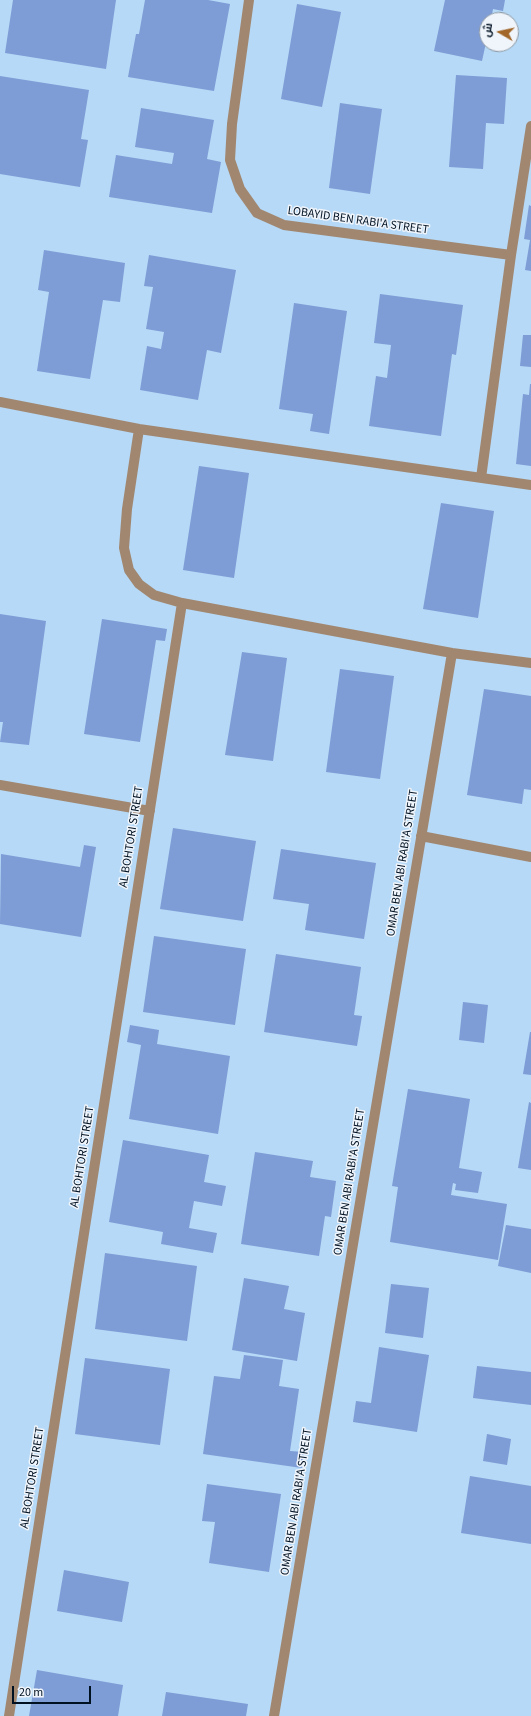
<!DOCTYPE html>
<html>
<head>
<meta charset="utf-8">
<style>
	body { margin:0 }
	#map { position:relative; width:531px; height:1716px; overflow:hidden; background:#b5d9f6; font-family:"Source Sans 3",Cairo,sans-serif }
	canvas { display:block }
	.north { position:absolute; left:479px; top:12px; width:40px; height:40px; box-sizing:border-box; background:#f0f5fb; border:1px solid #909aa4; border-radius:50%; rotate:279deg; font-size:11px; font-weight:700; line-height:16px; text-align:center; color:#012 }
	.north::after { content:''; display:block; margin:auto; width:14px; height:18px; background:#a16628; clip-path:polygon(50% 0,100% 100%,50% 72%,0 100%) }
	.scale { position:absolute; left:12px; top:1686px; width:79px; height:18px; box-sizing:border-box; border:2px solid #012; border-top:0; padding-left:5px; font-size:12px; line-height:14px; white-space:nowrap; color:#012; -webkit-text-stroke:3px #f0f5fb; paint-order:stroke }
</style>
</head>
<body>
<div id="map">
<canvas width="531" height="1716"></canvas>
<div class="north">ش</div>
<div class="scale">20 m</div>
</div>
<script>
const c = document.querySelector('canvas').getContext('2d');
c.lineJoin = 'round';
function fill(path, color) { c.fillStyle = color; c.fill(path, 'evenodd'); }
const poly = rows => new Path2D(rows.map(r => 'M' + r).join(''));
function trace(path, color, width, dash) { c.strokeStyle = color; c.lineWidth = width; c.lineCap = dash ? 'butt' : 'round'; c.setLineDash(dash || []); c.stroke(path); }
function label(font, color, halo, rows, align = 'center') {
  c.font = font + ' "Source Sans 3",sans-serif'; c.lineWidth = 3; c.setLineDash([]); c.textBaseline = 'middle'; c.strokeStyle = halo; c.fillStyle = color; for (const [text, x, y, turn = 0] of rows) {
    c.save(); c.translate(x, y); c.rotate((+turn || 0) * Math.PI / 180); c.textAlign = isNaN(turn) ? turn : align; if (halo) c.strokeText(text, 0, 0); c.fillText(text, 0, 0); c.restore();
  }
}
fill(poly([
	[13,0,116,0,106,69,5,53],
	[145,0,208,0,230,4,214,91,128,77,136,34,139,34],
	[445,0,505,0,503,11,493,9,491,20,487,20,487,38,482,61,434,51],
	[297,4,341,12,322,107,281,99],
	[456,75,507,78,504,124,486,123,483,169,449,167],
	[0,76,89,90,81,139,88,140,80,187,0,174],
	[340,103,382,109,370,194,329,188],
	[141,108,214,120,207,159,221,162,212,213,109,197,116,155,172,164,174,153,135,147],
	[529,205,531,206,531,271,525,270,530,240,524,239],
	[44,250,125,263,120,302,103,300,90,379,37,371,49,292,38,290],
	[149,255,236,270,221,353,207,350,198,400,140,390,147,346,161,349,164,332,146,329,153,287,144,286],
	[380,294,463,305,456,355,452,354,441,436,369,426,376,376,387,378,391,345,374,343],
	[294,303,347,311,329,434,310,431,313,414,279,409],
	[523,335,531,335,531,367,520,366],
	[530,384,531,384,531,466,516,464,523,394,529,395],
	[199,466,249,473,234,578,183,570],
	[441,503,494,511,478,618,423,609],
	[0,614,46,621,29,745,0,742,3,722,0,722],
	[102,619,167,629,165,641,156,640,140,742,84,734],
	[242,652,287,658,273,761,225,755],
	[340,669,394,676,380,779,326,772],
	[484,689,531,696,531,790,524,789,522,804,467,795],
	[173,828,256,841,243,921,160,909],
	[84,845,96,847,81,937,0,924,1,854,80,867],
	[281,849,376,863,364,939,305,930,309,904,273,899],
	[154,936,246,949,235,1025,143,1012],
	[276,954,361,967,354,1015,362,1016,357,1046,264,1032],
	[463,1002,488,1005,484,1043,459,1040],
	[130,1025,159,1030,157,1044,230,1056,218,1134,129,1119,141,1045,127,1042],
	[530,1032,531,1032,531,1075,523,1074],
	[408,1089,470,1099,459,1168,482,1172,478,1193,455,1190,456,1184,453,1183,451,1195,507,1204,498,1260,390,1242,398,1187,392,1186],
	[529,1102,531,1103,531,1170,518,1168],
	[123,1140,209,1155,204,1182,226,1186,222,1206,194,1201,189,1228,217,1233,213,1253,161,1244,163,1232,109,1222],
	[255,1152,313,1161,310,1177,336,1181,331,1217,325,1216,319,1256,241,1244],
	[506,1225,531,1229,531,1273,498,1266],
	[105,1253,197,1266,187,1341,95,1329],
	[244,1278,289,1286,284,1309,305,1313,297,1361,232,1350],
	[391,1284,429,1288,423,1338,385,1333],
	[379,1347,429,1355,417,1432,353,1422,356,1401,371,1403],
	[244,1355,283,1360,279,1386,299,1389,290,1451,304,1452,302,1468,203,1454,214,1376,240,1379],
	[85,1358,170,1369,160,1445,75,1434],
	[477,1366,531,1372,531,1405,473,1398],
	[487,1434,511,1439,507,1465,483,1461],
	[470,1476,531,1486,531,1544,461,1533],
	[207,1484,281,1494,269,1572,209,1563,215,1522,202,1521],
	[64,1570,129,1582,122,1622,57,1611],
	[37,1670,123,1685,118,1716,29,1716],
	[166,1692,248,1704,246,1716,162,1716]
]), '#7e9cd6');
trace(poly([
	[249,0,232,124,230,160,240,189,257,213,284,225,511,255],
	[0,402,139,429,531,485],
	[139,429,127,509,124,548,129,570,139,584,154,595,182,603,452,653,531,663],
	[481,478,511,255,531,126],
	[0,785,150,811],
	[421,836,531,857],
	[9,1716,182,603],
	[274,1716,452,653]
]), '#a28770', 10);
label('12px', '#012', '#f0f5fb', [
	["LOBAYID BEN RABI'A STREET",358,221,8],
	["AL BOHTORI STREET",132,837,-81],
	["OMAR BEN ABI RABI'A STREET",403,863,-81],
	["AL BOHTORI STREET",83,1157,-81],
	["OMAR BEN ABI RABI'A STREET",350,1182,-81],
	["AL BOHTORI STREET",33,1478,-81],
	["OMAR BEN ABI RABI'A STREET",297,1502,-81]
]);
</script>
</body>
</html>
